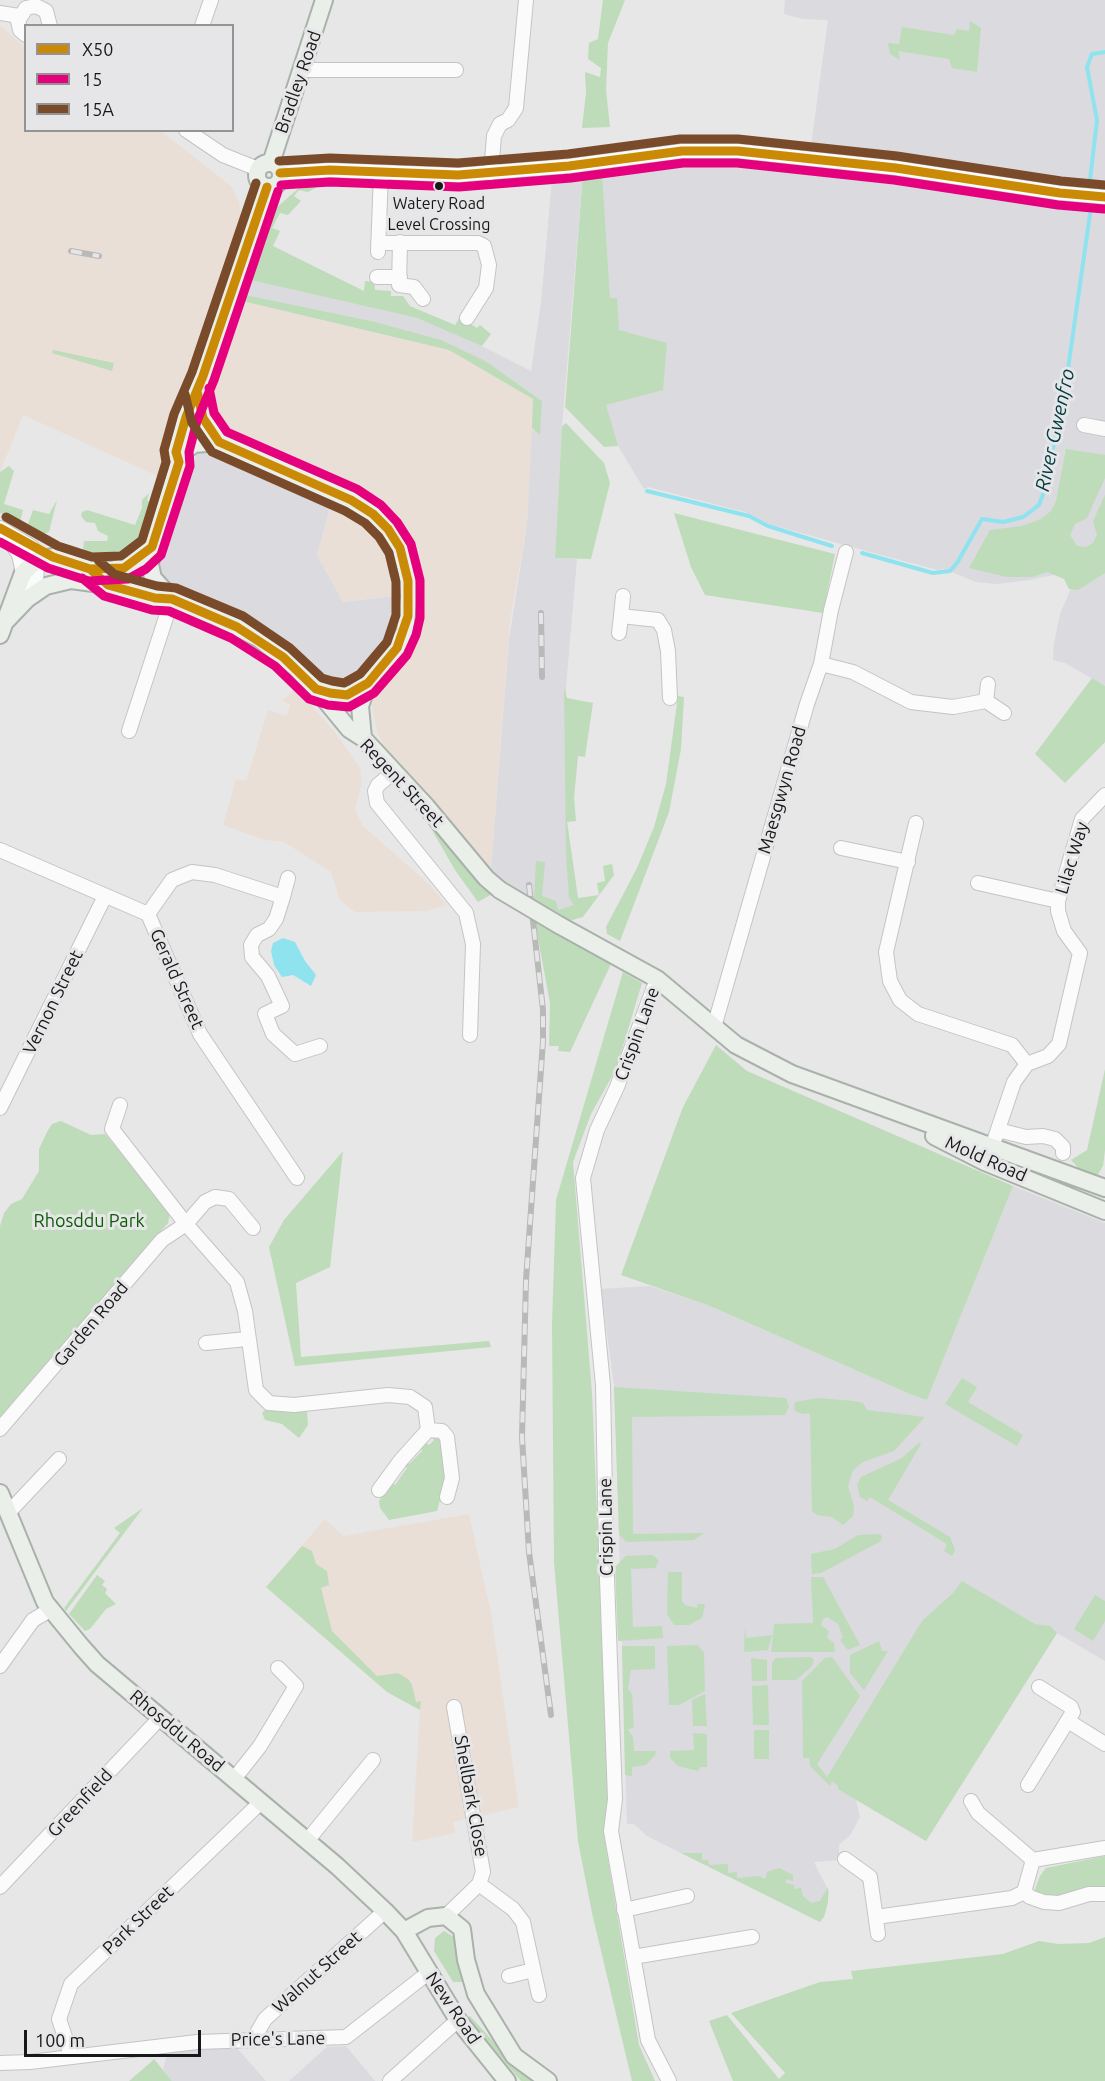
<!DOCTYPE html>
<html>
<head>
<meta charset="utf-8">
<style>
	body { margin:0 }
	#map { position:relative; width:1105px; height:2081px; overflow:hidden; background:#e7e7e7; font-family:Ubuntu,sans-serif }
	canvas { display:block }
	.legend { position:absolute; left:24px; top:24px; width:210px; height:108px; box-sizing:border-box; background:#e6e6e8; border:2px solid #949495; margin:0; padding:8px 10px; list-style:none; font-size:18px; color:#181818 }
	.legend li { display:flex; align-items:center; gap:12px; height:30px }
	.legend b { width:30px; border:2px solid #949495 }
	.scale { position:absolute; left:24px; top:2030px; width:177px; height:27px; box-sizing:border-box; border:3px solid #181818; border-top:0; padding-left:8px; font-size:18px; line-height:21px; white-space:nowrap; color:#181818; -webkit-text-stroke:4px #e6e6e8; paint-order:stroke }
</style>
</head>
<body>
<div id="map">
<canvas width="1105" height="2081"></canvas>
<ul class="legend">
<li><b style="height:8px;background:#ca8a05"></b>X50</li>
<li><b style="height:8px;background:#e5007d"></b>15</li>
<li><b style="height:8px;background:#7a4b2a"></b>15A</li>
</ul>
<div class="scale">100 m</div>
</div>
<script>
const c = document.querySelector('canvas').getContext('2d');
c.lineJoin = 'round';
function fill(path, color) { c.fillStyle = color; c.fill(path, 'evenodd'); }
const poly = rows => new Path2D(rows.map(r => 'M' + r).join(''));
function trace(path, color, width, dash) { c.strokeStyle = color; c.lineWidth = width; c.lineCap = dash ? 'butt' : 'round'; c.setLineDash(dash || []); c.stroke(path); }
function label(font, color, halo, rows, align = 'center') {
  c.font = font + ' Ubuntu,sans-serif'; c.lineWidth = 6; c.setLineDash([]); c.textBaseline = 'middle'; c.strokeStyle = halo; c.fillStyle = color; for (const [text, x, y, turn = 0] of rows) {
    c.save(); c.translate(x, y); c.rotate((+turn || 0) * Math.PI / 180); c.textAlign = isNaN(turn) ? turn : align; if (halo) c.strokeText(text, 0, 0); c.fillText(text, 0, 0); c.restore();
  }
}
fill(poly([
	[0,25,25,48,26,130,161,131,231,186,239,201,241,215,219,300,162,478,23,415,0,472],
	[238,300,449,350,534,399,527,525,510,621,491,870,486,878,394,772,377,731,371,702,406,645,402,595,343,602,317,555,337,484,262,451,212,424,206,406],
	[296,688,334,731,360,768,362,782,355,809,362,825,429,884,447,905,427,911,355,912,340,900,331,872,284,842,265,840,223,825,236,779,246,781,268,710,287,716,290,704,282,701],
	[469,1514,491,1613,519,1807,453,1822,455,1833,412,1842,420,1710,387,1692,266,1587,325,1519,343,1536]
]), '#eadfd7');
fill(poly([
	[785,0,1105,0,1105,686,1065,663,1053,660,1054,643,1060,614,1079,570,1029,580,997,584,976,582,944,569,938,570,881,555,769,524,745,512,648,487,644,489,618,446,594,420,616,298,610,299,602,170,731,163,808,168,828,20,803,19,784,14],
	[583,173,562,426,555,558,577,559,566,687,567,821,578,898,575,905,558,910,503,883,491,870,509,640,527,525,532,428,534,432,542,401,487,362,371,321,246,295,239,297,246,279,417,318,458,334,531,371,541,303,552,179],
	[210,447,333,497,317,555,343,602,403,595,398,638,363,677,340,682,330,678,262,624,181,590,168,583,160,574,157,565,176,504,198,451],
	[1013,1186,1105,1223,1105,1661,1057,1633,926,1841,856,1800,860,1817,851,1834,839,1845,839,1860,814,1862,829,1892,827,1907,820,1922,647,1836,634,1824,627,1824,615,1393,601,1289,650,1286,710,1306,912,1395,927,1400],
	[235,2046,266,2081,172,2081,163,2069,168,2051],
	[346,2046,375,2081,289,2081,327,2047]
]), '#dadadf');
fill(poly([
	[603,0,625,0,608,43,606,90,610,127,582,128,586,93,585,72,600,77,601,68,588,59,589,43,598,39],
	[970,21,981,28,977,72,952,68,949,59,898,51,900,60,890,54,888,43,899,44,902,27,954,35,957,29,969,31],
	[602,170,610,298,617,298,619,330,667,343,663,390,606,405,618,446,604,447,565,407,583,173],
	[324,177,343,177,343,187,340,187,340,183,326,182,308,192,299,190,294,196,301,201,288,215,280,213,272,228,280,231,273,246,364,291,365,281,374,282,375,290,391,291,391,296,403,296,410,306,455,325,460,317,477,328,480,325,491,334,482,346,417,318,246,279,264,224,276,208,300,187],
	[246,295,371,321,441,340,487,362,542,401,540,435,532,428,533,399,449,350,238,300],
	[53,350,114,363,112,371,52,353],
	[566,423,604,463,610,483,591,559,555,558,562,426],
	[1066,449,1105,455,1105,478,1087,518,1075,524,1070,535,1077,546,1086,547,1093,543,1097,535,1093,521,1105,495,1105,573,1078,590,1069,589,1064,579,1047,572,1032,577,1007,577,969,568,990,530,1022,526,1041,519,1051,511,1056,501],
	[9,466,14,471,4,504,23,510,20,522,0,513,0,472],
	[149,493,147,500,151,503,138,541,124,556,104,558,93,556,83,550,84,541,107,541,108,536,98,531,95,523,86,522,81,516,82,512,87,510,135,525,142,508,142,500],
	[57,500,49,532,43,534,28,524,33,510,49,514],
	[674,513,835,554,823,613,705,595,691,567],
	[1092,678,1105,686,1105,742,1065,783,1035,754],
	[564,687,567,698,593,703,585,757,578,756,574,798,576,821,567,822,578,898,599,895,597,883,605,881,603,866,612,864,614,875,583,917,569,921,534,900,536,861,545,862,542,896,556,901,558,910,574,905,569,898,566,854],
	[678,696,684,697,681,749,669,812,620,941,607,934,606,927,637,868,654,827,666,784],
	[417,804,492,894,478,902,455,870],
	[535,922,611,964,570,1052,558,1051,559,1046,549,1046,550,1003],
	[623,972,642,983,616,1069,591,1114,573,1162,592,1393,609,1799,604,1836,639,2045,655,2081,632,2081,592,1913,578,1841,554,1562,552,1325,556,1200],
	[716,1045,747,1071,1013,1186,927,1400,912,1395,710,1306,621,1275,683,1107],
	[1105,1069,1105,1150,1103,1166,1097,1176,1081,1171,1071,1160,1087,1150],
	[61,1121,91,1135,105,1134,170,1213,168,1223,0,1417,0,1226,4,1213,11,1204,22,1199,39,1171,39,1149,47,1132,52,1124],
	[343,1151,330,1267,296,1283,301,1357,489,1341,491,1347,295,1366,269,1247,284,1220],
	[962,1378,977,1387,968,1402,1023,1435,1017,1446,945,1404],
	[614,1387,786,1398,789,1406,785,1415,632,1417,633,1534,704,1533,694,1540,626,1542,619,1534],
	[818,1398,854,1401,863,1403,867,1410,925,1417,894,1451,863,1462,853,1470,848,1486,854,1506,853,1516,843,1525,832,1517,817,1515,812,1511,810,1413,802,1414,795,1411,794,1407,795,1402],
	[267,1408,281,1412,307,1410,308,1425,299,1438,282,1424,265,1420,262,1413],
	[431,1435,442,1436,447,1474,437,1511,389,1520,380,1508,379,1501,392,1483,395,1485,407,1468,404,1466,406,1462,409,1464,422,1451,420,1446,425,1442,429,1445,434,1440],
	[919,1443,921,1444,888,1500,950,1537,955,1550,952,1556,944,1551,947,1544,870,1497,867,1501,860,1497,857,1485,861,1477,902,1458],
	[143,1508,95,1572,66,1611,64,1608,120,1533,114,1528],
	[879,1534,882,1536,881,1541,821,1573,812,1574,811,1554,835,1549,858,1535],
	[302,1546,312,1551,316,1564,327,1571,329,1585,321,1588,332,1631,377,1676,398,1673,408,1679,412,1685,416,1702,421,1701,420,1710,387,1692,266,1587],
	[653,1555,659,1561,655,1568,631,1569,633,1627,662,1626,663,1638,618,1641,615,1567,626,1556],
	[668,1572,682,1572,682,1601,685,1605,697,1608,698,1604,705,1604,702,1618,689,1625,674,1625,667,1614],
	[97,1575,105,1581,102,1585,107,1589,105,1593,116,1604,106,1609,90,1629,85,1631,69,1614],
	[811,1577,823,1577,860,1645,848,1650,840,1640,843,1638,838,1624,827,1617,823,1619,821,1625,829,1631,827,1638,834,1643,835,1652,771,1652,774,1624,813,1623],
	[962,1581,1035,1624,1050,1626,1057,1633,926,1841,838,1789,838,1786,832,1781,830,1786,810,1766,809,1758,803,1758,802,1681,825,1658,832,1657,860,1696,817,1764,827,1777,922,1621,953,1593],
	[1095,1595,1105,1601,1105,1621,1093,1641,1074,1629],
	[745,1627,746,1638,772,1635,768,1650,744,1652],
	[879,1641,882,1651,888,1651,864,1690,850,1673,850,1655],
	[698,1645,704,1653,705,1691,679,1705,669,1705,667,1646],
	[622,1646,655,1646,655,1669,631,1670,628,1689,632,1694,634,1727,628,1730,633,1737,634,1751,656,1751,655,1755,646,1765,632,1767,632,1776,625,1775],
	[811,1657,814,1660,812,1666,796,1680,772,1680,772,1662,776,1658],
	[751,1658,767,1660,767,1681,752,1681],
	[768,1685,769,1725,753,1725,752,1686],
	[705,1694,707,1726,693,1726,692,1700],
	[754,1730,769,1730,769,1759,754,1759],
	[693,1733,707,1734,707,1767,700,1767,698,1771,678,1766,670,1758,670,1751,694,1750],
	[681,1853,702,1853,702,1860,708,1860,709,1865,728,1864,728,1873,737,1872,737,1878,759,1876,765,1879,767,1872,779,1868,793,1875,793,1881,787,1879,785,1883,794,1885,795,1889,801,1888,803,1896,811,1903,820,1901,828,1887,828,1902,824,1917,820,1922],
	[1105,1856,1105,1890,1054,1900,1037,1896,1035,1889,1040,1876,1046,1868],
	[444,1931,454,1937,466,1982,453,1982,434,1951,435,1938],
	[1105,1937,1105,2081,733,2081,709,2021,727,2015,779,2079,785,2073,731,2013,820,1982,853,1979,851,1971,1003,1954,1039,1941,1058,1944,1089,1943],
	[470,2016,494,2042,537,2081,521,2081,477,2029,474,2030,466,2018],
	[154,2059,172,2081,129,2081,151,2062]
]), '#bedcba');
fill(poly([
	[283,938,295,942,305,961,316,975,311,986,293,975,282,977,274,965,271,951,273,943]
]), '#8ee3ef');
trace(poly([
	[1090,180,1097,120,1087,67,1092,54,1105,52],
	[647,491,749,516,768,526,832,546],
	[862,553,933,573,950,571,957,563,982,519,1003,522,1023,517,1039,505,1046,486,1068,369,1090,214]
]), '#8ee3ef', 4);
const minor = poly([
	[0,13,19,16],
	[202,26,211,0],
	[26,35,20,30,18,21,26,8,36,6,46,11,50,26],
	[302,70,456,70],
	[186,130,223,155,258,169],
	[280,173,330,170,458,175,569,166,682,151,738,151,896,168,1060,193,1105,197],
	[491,173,494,136,500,124,508,120,516,108,526,0],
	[400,242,399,285,414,287,423,299],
	[378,243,478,243,484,246,489,265,486,288,467,318],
	[378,252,381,173],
	[377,277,400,277],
	[1084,425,1105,429],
	[0,528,32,547],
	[5,535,19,554,23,573],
	[26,544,37,565,36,581,27,599],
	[621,616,623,596],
	[619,633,621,616,658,620,664,630,668,651,670,698],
	[821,664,853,672,911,702,953,707,986,701,1004,713],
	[986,701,988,684],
	[129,731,172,599],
	[394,772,378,785,375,791,377,803,466,913,473,944,470,1035],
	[916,823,886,952,890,981,900,1000,918,1014,1012,1045,1027,1064],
	[841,848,908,862],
	[0,850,148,914,200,1034,297,1178],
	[978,883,1058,901],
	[283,897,288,878],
	[148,914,172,880,192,872,215,875,283,897,276,919,269,929,257,935,251,945,252,957,268,976,282,1006,265,1014,273,1034,295,1054,320,1046],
	[657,979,617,1087,597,1130,583,1178,603,1385,606,1551,615,1799,611,1831,648,2040,669,2081],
	[714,1027,807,704,821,664,831,610,846,552],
	[120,1105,112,1129,186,1224,205,1202,215,1197,229,1199,253,1228],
	[0,1108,105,896],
	[998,1130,1026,1137,1043,1136,1055,1139,1063,1147,1063,1153],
	[992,1147,1014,1082,1027,1064,1048,1056,1059,1044,1080,953,1064,931,1058,911,1058,901,1082,819,1105,795],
	[206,1343,247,1339],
	[0,1429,162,1240,186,1224,237,1282,245,1311,256,1390,269,1403,294,1405,388,1395,410,1397,425,1407,428,1430,401,1460,379,1490],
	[428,1430,442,1431,447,1437,452,1478,447,1497],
	[8,1513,59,1459],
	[0,1666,33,1620,50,1610],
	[1068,1721,1105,1744],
	[234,1779,260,1746,296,1686,278,1668],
	[1028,1785,1073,1712,1071,1707,1039,1687],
	[971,1801,978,1813,1033,1860],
	[307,1841,373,1760],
	[845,1859,870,1877,878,1934],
	[479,1884,513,1909,523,1922,539,1995],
	[0,1887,159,1719],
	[1024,1892,1030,1897,1044,1902,1059,1903,1089,1894,1105,1894],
	[624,1910,687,1896],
	[446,1916,479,1884,483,1872,454,1707],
	[876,1917,1012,1898,1024,1892,1033,1860,1105,1848],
	[633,1957,752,1937],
	[509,1976,533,1970],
	[254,2038,265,2019,385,1911],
	[71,2055,59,2019,71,1984,260,1803],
	[0,2063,30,2062,197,2042,346,2037,428,1973],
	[390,2081,458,2020]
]);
const major = poly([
	[271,163,324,0],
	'257 175a12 12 0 1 1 24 0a12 12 0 1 1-24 0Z',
	[197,391,203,418,219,442],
	[179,462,186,450,194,444,219,442,351,500,373,514,388,529,400,548,407,573,409,596,405,631,397,648,368,683,353,693,342,695,316,689],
	[172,599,153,578,150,565,152,547,179,462,176,452,186,417,203,376,267,187],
	[6,621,27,599,46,586,71,580,108,585,155,598,172,599,216,617,258,638,296,668,316,689,349,729,363,738,426,806,486,878,500,890],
	[0,635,23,573,36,561,53,557,90,569,112,570,130,565,152,547],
	[363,738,360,706,368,683],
	[559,925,657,979,736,1045,792,1074,1105,1188],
	[934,1136,985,1162,1105,1211],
	[0,1493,45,1602,81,1646,97,1664,337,1866,385,1911,404,1931,458,2020,507,2081],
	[404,1931,428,1918,446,1916,462,1929,466,1960,476,1994,514,2056,548,2081]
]);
trace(minor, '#c4c4c4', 16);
trace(major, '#a9b2aa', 20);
trace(minor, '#fbfbfb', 14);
trace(major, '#eaefea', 16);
const rail = poly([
	[71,251,99,256],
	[541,613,542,677],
	[529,885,543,1010,543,1041,526,1280,522,1437,529,1552,551,1715]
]);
trace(rail, '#b9b9b9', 6);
trace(rail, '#e6e6e8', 4, [11]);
const majorBridge = poly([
	[500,890,559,925]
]);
trace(majorBridge, '#a9b2aa', 20, []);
trace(majorBridge, '#eaefea', 16);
trace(poly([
	[280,173,330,170,458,175,569,166,682,151,738,151,896,168,1060,193,1105,197],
	[0,528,53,557,90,569,124,568,152,547,179,462,176,452,186,417,203,376,267,187],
	[90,569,108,585,155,598,172,599,237,627,283,657,316,689,330,693,347,695,368,683,397,648,408,616,408,581,400,548,388,529,373,514,351,500,219,442,203,418,197,391]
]), '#ca8a05', 9);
trace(poly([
	[281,185,330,182,459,187,571,178,683,163,737,163,894,180,1058,205,1104,209],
	[0,542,48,568,89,581,128,579,146,569,161,555,190,466,189,452,197,421,214,380,278,191],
	[82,578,104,596,152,610,169,611,231,638,275,666,309,699,328,705,349,707,374,693,407,655,416,635,420,618,420,580,411,544,397,522,381,505,357,489,227,432,214,413,209,388]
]), '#e5007d', 9);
trace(poly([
	[279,161,330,158,458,163,568,154,680,139,738,139,897,156,1061,181,1105,185],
	[6,517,58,546,92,557,121,556,142,540,166,462,164,450,174,414,192,372,256,183],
	[98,560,114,574,157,586,176,588,243,616,290,648,322,678,332,681,344,683,360,674,387,642,396,615,396,582,389,553,379,537,365,523,345,511,212,452,192,423,185,394]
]), '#7a4b2a', 9);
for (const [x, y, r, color] of [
	[439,186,5,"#181818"]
]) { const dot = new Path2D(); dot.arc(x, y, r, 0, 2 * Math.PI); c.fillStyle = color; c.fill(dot); trace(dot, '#e6e6e8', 2); }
label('16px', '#181818', '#e6e6e8', [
	["Watery Road",439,204],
	["Level Crossing",439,225]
]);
label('18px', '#181818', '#e6e6e8', [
	["Bradley Road",298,82,-71],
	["Regent Street",402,783,47],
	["Maesgwyn Road",782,790,-74],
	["Lilac Way",1072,858,-73],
	["Gerald Street",177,979,66],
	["Vernon Street",53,1002,-64],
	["Crispin Lane",637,1034,-70],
	["Mold Road",986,1159,24],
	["Garden Road",91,1324,-50],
	["Crispin Lane",606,1527,-91],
	["Rhosddu Road",177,1731,40],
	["Shellbark Close",471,1796,80],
	["Greenfield",80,1803,-47],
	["Park Street",138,1920,-44],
	["Walnut Street",317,1972,-42],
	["New Road",453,2008,56],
	["Price's Lane",278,2039,-1]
]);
label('18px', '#085d00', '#e6e6e8', [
	["Rhosddu Park",89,1221]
]);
label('italic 20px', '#003b42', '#e6e6e8', [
	["River Gwenfro",1055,430,-78]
]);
</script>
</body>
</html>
